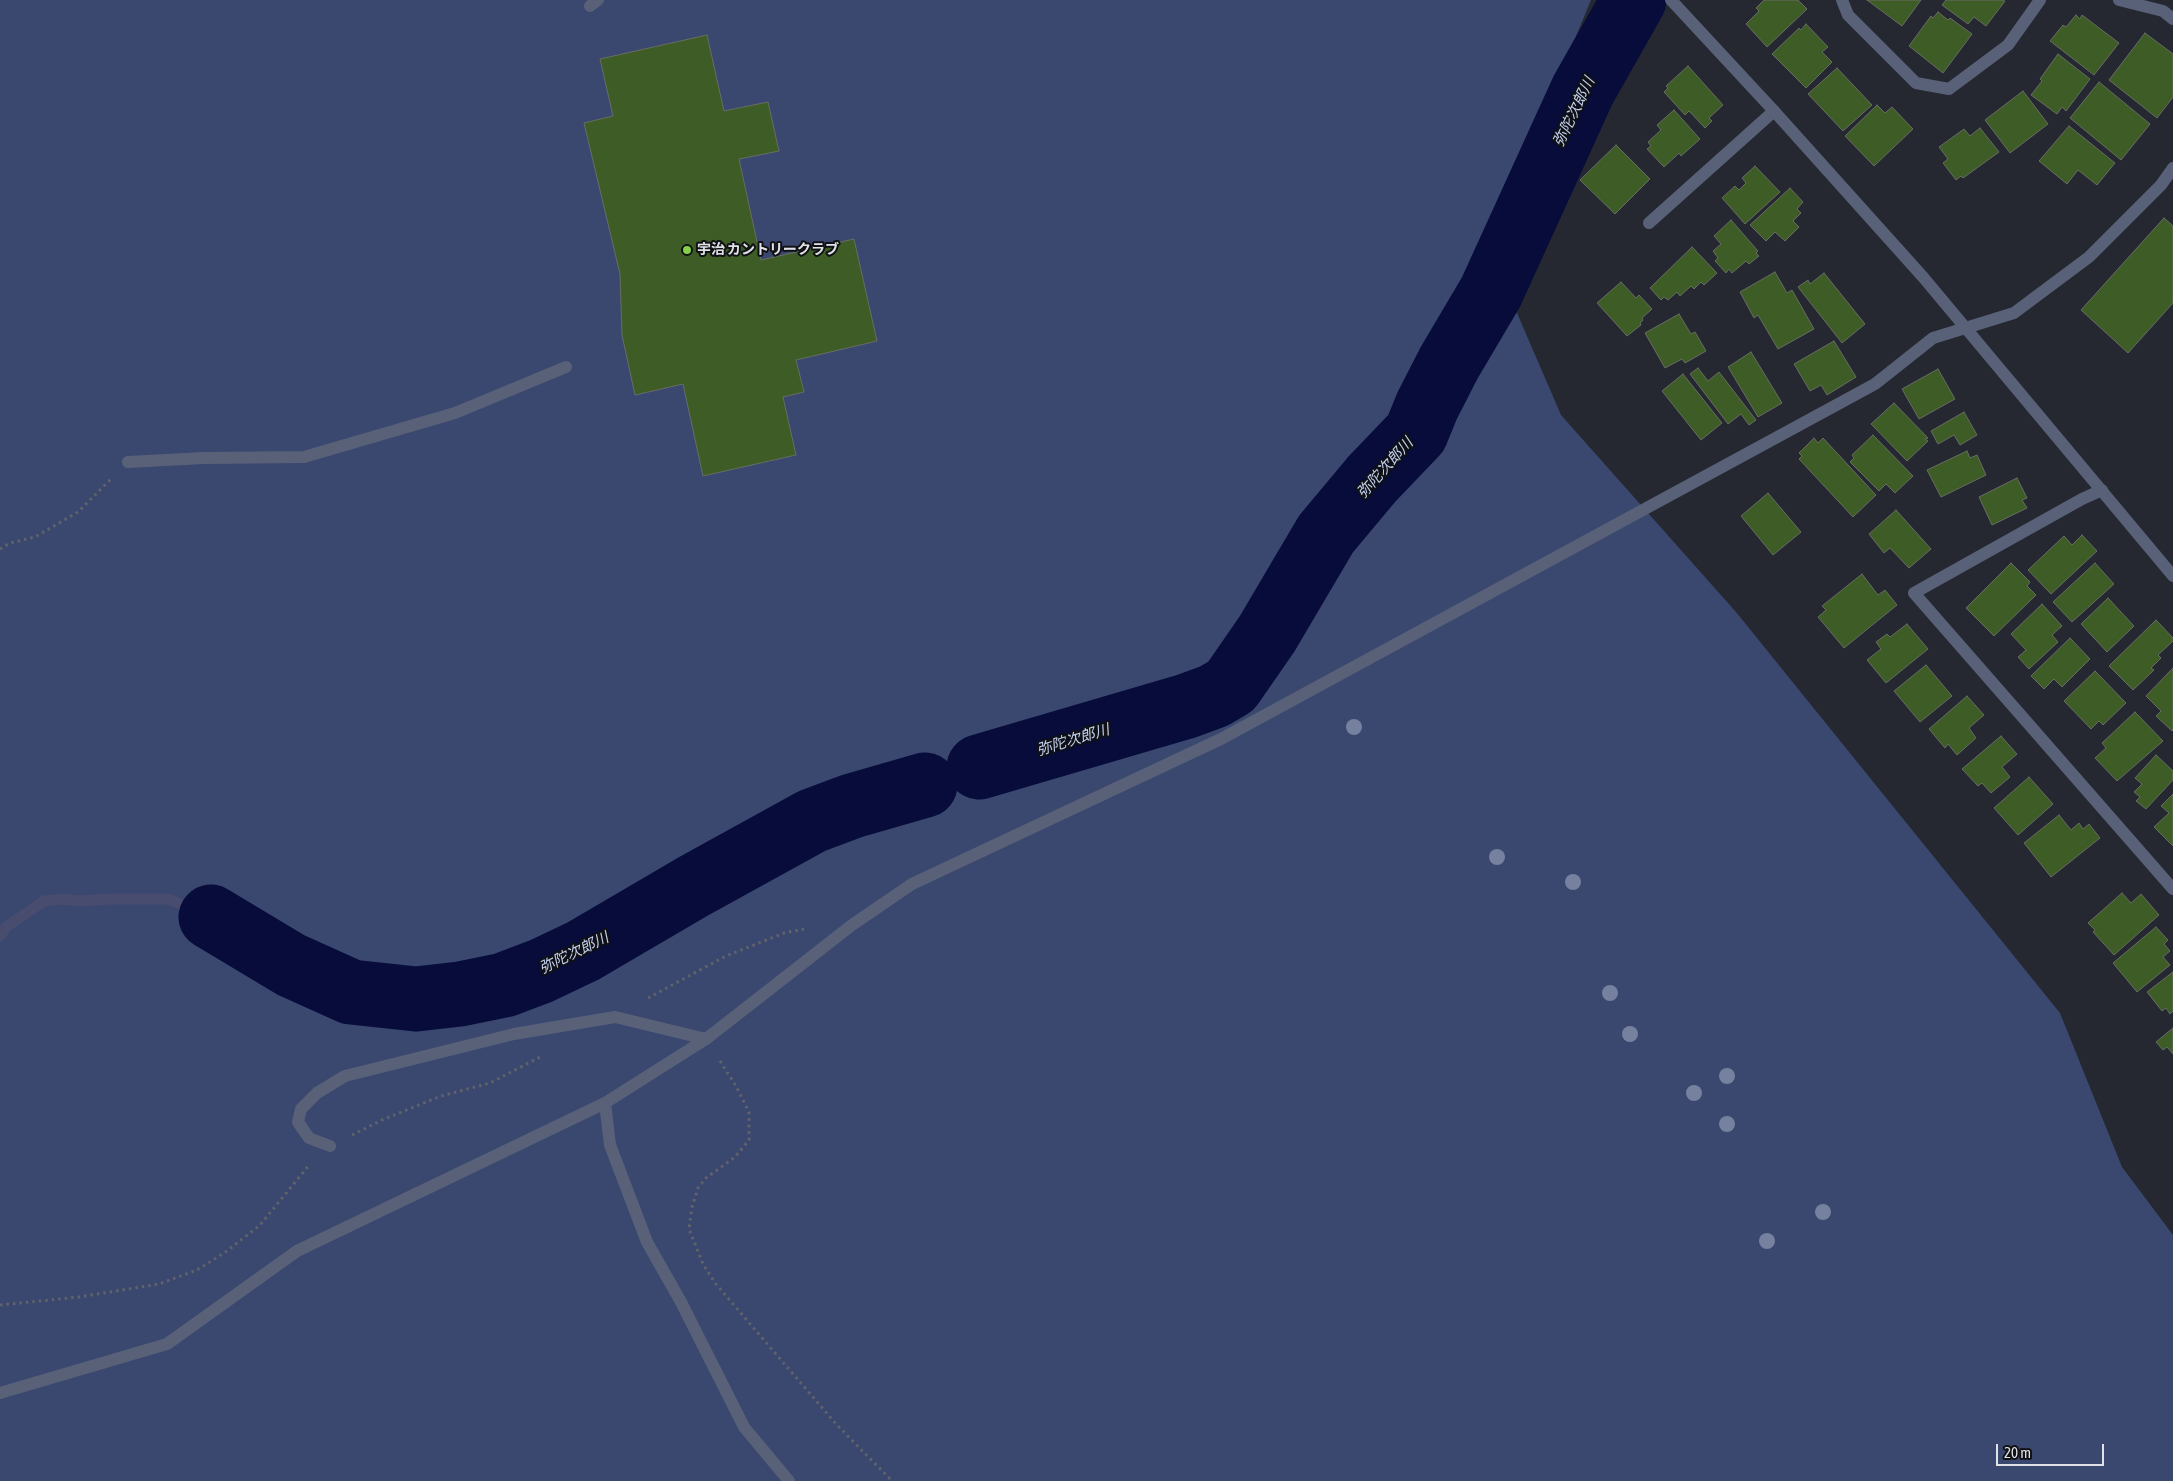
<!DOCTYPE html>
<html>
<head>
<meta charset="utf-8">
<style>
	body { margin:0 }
	#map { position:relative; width:2173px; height:1481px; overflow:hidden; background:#252830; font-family:"Asap Condensed",sans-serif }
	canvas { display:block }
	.scale { position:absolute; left:1996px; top:1444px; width:108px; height:22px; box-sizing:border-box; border:2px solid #dfe1e6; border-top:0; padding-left:6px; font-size:15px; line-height:18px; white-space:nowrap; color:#dfe1e6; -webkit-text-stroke:4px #0f1114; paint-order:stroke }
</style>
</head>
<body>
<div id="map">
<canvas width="2173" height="1481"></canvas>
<div class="scale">20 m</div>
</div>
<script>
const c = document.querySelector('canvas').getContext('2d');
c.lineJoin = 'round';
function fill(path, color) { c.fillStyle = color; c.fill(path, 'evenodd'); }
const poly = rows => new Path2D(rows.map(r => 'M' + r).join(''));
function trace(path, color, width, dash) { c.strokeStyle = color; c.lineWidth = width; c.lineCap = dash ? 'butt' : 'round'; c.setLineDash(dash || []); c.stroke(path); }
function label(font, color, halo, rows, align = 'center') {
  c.font = font + ' "Asap Condensed","Noto Sans JP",sans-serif'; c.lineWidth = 4; c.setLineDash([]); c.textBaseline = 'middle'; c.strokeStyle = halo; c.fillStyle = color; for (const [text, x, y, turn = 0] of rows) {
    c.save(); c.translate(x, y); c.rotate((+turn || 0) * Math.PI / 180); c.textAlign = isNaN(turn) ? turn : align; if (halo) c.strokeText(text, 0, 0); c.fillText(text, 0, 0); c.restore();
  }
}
fill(poly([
	[0,0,1591,0,1543,116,1486,241,1561,415,1736,612,2060,1013,2122,1167,2173,1235,2173,1481,0,1481]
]), '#3a476f');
trace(poly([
	[0,936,6,927,44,901,62,899,81,901,109,899,169,899,211,917]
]), '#484c6e', 11);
trace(poly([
	[979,767,1187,706,1214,696,1231,686,1267,634,1326,534,1372,479,1416,433,1427,406,1449,363,1491,292,1583,90,1634,0],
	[211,917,291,965,351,992,416,999,460,994,504,985,541,971,583,951,694,886,812,821,852,806,925,785]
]), '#070c3b', 65);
const building = poly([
	[1764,0,1798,0,1807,9,1767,47,1746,24,1759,11,1756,8,1764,0],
	[1867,0,1921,0,1902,26,1867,0],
	[1946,0,2003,0,2005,1,1986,26,1974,17,1968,24,1942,5,1946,0],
	[1938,12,1948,20,1950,18,1972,34,1943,73,1909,46,1931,16,1933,18,1938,12],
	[2076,15,2080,19,2082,15,2119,43,2094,75,2050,41,2063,25,2066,27,2076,15],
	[1806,24,1828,47,1822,52,1832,62,1806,88,1772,54,1799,28,1801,30,1806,24],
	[2145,33,2173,54,2173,97,2157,118,2109,80,2145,33],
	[707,35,724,111,768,102,779,151,739,159,761,260,854,239,877,341,796,360,804,392,783,397,796,455,703,476,683,384,635,395,622,335,620,274,584,123,613,116,600,59,707,35],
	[2058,54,2090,79,2066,111,2062,107,2057,114,2031,95,2042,81,2040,79,2058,54],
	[1688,66,1723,105,1709,118,1712,121,1705,128,1689,111,1685,115,1664,92,1668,88,1666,86,1688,66],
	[1837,68,1872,105,1843,131,1808,94,1837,68],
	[2099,82,2150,124,2121,160,2070,118,2099,82],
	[2023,91,2048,124,2010,153,1985,120,2023,91],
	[1877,105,1885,113,1892,107,1913,129,1874,166,1845,136,1877,105],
	[1674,110,1700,139,1681,156,1679,153,1664,167,1647,149,1651,146,1648,142,1661,130,1657,125,1674,110],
	[2069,126,2115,163,2097,185,2078,170,2067,184,2039,161,2069,126],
	[1980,128,1999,152,1963,178,1961,176,1956,180,1943,163,1948,159,1939,147,1964,129,1970,136,1980,128],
	[1616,145,1650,179,1615,214,1580,180,1616,145],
	[1755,166,1780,192,1745,224,1722,198,1735,186,1739,190,1746,183,1742,178,1755,166],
	[1790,188,1803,202,1797,209,1801,213,1793,221,1799,227,1785,241,1775,232,1766,241,1750,225,1790,188],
	[2164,218,2173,226,2173,303,2128,353,2081,310,2164,218],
	[1731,220,1758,251,1756,253,1759,256,1749,264,1746,261,1732,273,1729,269,1726,273,1715,261,1718,258,1713,251,1721,244,1714,236,1731,220],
	[1692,247,1717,273,1704,285,1701,282,1694,289,1691,286,1680,296,1677,292,1668,300,1664,297,1661,300,1650,288,1692,247],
	[1775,272,1787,293,1792,290,1814,329,1778,349,1758,315,1754,318,1740,292,1775,272],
	[1824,273,1865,324,1842,343,1798,287,1808,280,1810,284,1824,273],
	[1621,282,1636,298,1639,295,1652,309,1642,318,1643,320,1640,323,1641,325,1627,336,1597,303,1621,282],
	[1679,314,1691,334,1695,332,1706,351,1685,363,1682,359,1665,368,1645,333,1679,314],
	[1834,341,1856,377,1827,395,1821,385,1810,391,1794,364,1834,341],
	[1751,352,1782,403,1758,417,1728,367,1751,352],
	[1698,368,1708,381,1719,372,1756,420,1749,425,1741,414,1728,424,1690,374,1698,368],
	[1938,369,1955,399,1919,419,1902,389,1938,369],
	[1683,374,1722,423,1701,440,1662,391,1683,374],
	[1894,403,1928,438,1925,439,1928,441,1907,461,1871,424,1894,403],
	[1964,412,1977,435,1960,445,1954,435,1938,444,1931,431,1964,412],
	[1873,435,1913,476,1895,493,1886,484,1879,491,1850,462,1854,458,1852,455,1873,435],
	[1814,438,1818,443,1823,438,1876,495,1853,517,1799,459,1802,456,1799,453,1814,438],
	[1967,451,1970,458,1977,455,1986,475,1941,497,1927,470,1967,451],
	[2017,478,2027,498,2022,500,2027,508,1992,525,1979,497,2017,478],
	[1768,493,1801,532,1773,555,1741,516,1768,493],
	[1896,510,1931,549,1909,568,1890,548,1884,553,1869,534,1896,510],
	[2082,535,2097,551,2051,594,2028,570,2064,536,2072,545,2082,535],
	[2011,563,2030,582,2027,586,2036,595,1994,636,1966,608,2011,563],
	[2095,563,2114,584,2072,622,2053,602,2095,563],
	[1862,574,1878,595,1885,590,1897,605,1844,648,1818,617,1826,610,1822,606,1862,574],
	[2108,598,2134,626,2107,652,2081,624,2108,598],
	[2042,604,2062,626,2052,635,2058,642,2029,669,2018,657,2026,650,2011,634,2042,604],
	[2156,620,2173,638,2173,641,2158,655,2161,658,2151,668,2154,670,2133,690,2109,666,2156,620],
	[1907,624,1928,649,1886,683,1867,660,1881,649,1876,642,1887,634,1890,637,1907,624],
	[2070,638,2090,659,2062,687,2054,679,2044,689,2031,676,2070,638],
	[1926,665,1952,696,1920,722,1894,691,1926,665],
	[2173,668,2173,730,2172,731,2156,716,2161,711,2146,696,2173,668],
	[2095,671,2126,703,2103,725,2099,721,2091,729,2064,701,2095,671],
	[1967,696,1984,715,1969,728,1976,738,1957,755,1948,744,1945,748,1929,729,1967,696],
	[2135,712,2163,741,2117,781,2095,758,2106,748,2102,743,2135,712],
	[2001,736,2017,754,2002,767,2010,777,1991,793,1982,783,1978,786,1962,769,2001,736],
	[2156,755,2173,771,2173,780,2146,809,2136,801,2140,797,2134,792,2142,784,2135,778,2156,755],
	[2029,777,2053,804,2018,835,1994,808,2029,777],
	[2173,794,2173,846,2154,827,2169,813,2161,806,2173,794],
	[2059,815,2071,830,2079,823,2083,829,2089,824,2100,838,2051,877,2024,843,2059,815],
	[2122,893,2131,903,2141,894,2159,915,2114,955,2093,932,2095,930,2088,923,2122,893],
	[2156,927,2168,940,2164,944,2170,951,2163,957,2170,965,2137,992,2113,963,2156,927],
	[2173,972,2173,1011,2170,1014,2166,1008,2162,1011,2147,992,2173,972],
	[2173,1028,2173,1054,2167,1047,2163,1050,2156,1042,2173,1028]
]);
fill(building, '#3d5c26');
trace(building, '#686d64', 1);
trace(poly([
	[0,549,10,543,35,537,78,512,112,478],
	[648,998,726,956,784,933,804,929],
	[720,1061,736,1086,749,1112,749,1140,735,1157,706,1178,698,1188,692,1207,689,1229,703,1264,715,1283,836,1424,892,1481],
	[352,1135,382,1120,441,1096,490,1083,542,1056],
	[0,1305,79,1297,159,1284,197,1270,227,1251,260,1225,310,1164]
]), '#61636a', 3, [2.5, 4]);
trace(poly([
	[590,6,598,0],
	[128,462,204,458,304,457,455,413,566,367],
	[605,1103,610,1145,647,1242,681,1302,744,1427,789,1481],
	[330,1146,309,1138,298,1122,301,1109,317,1093,345,1076,514,1034,615,1017,706,1039]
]), '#596179', 12);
trace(poly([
	[1842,0,1848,15,1916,83,1949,89,2008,45,2040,0],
	[2119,0,2163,11,2173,19],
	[1649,223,1774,111],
	[2102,490,2082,499,1914,593,2173,889],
	[0,1393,167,1344,297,1251,605,1103,706,1039,852,925,912,884,1221,739,1875,384,1933,338,2014,313,2089,257,2161,185,2173,168]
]), '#596179', 12);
trace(poly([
	[1671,0,1774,111,1923,277,2173,576]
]), '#596179', 12);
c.fillStyle = '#76819f';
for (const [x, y] of [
	[1354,727],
	[1497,857],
	[1573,882],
	[1610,993],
	[1630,1034],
	[1727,1076],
	[1694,1093],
	[1727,1124],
	[1823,1212],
	[1767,1241]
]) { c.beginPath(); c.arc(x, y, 8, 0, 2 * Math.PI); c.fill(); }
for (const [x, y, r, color] of [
	[687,250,5,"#86cf4b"]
]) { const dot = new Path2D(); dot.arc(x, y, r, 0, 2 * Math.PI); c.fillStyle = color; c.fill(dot); trace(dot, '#0f1114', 2); }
label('bold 14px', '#dfe1e6', '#0f1114', [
	["宇治 カントリークラブ",697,250]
], 'left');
label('italic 15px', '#c4d0f1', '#0f1114', [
	["弥陀次郎川",1574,112,-64],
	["弥陀次郎川",1385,468,-48],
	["弥陀次郎川",1073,740,-17],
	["弥陀次郎川",574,953,-26]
]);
</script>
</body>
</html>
